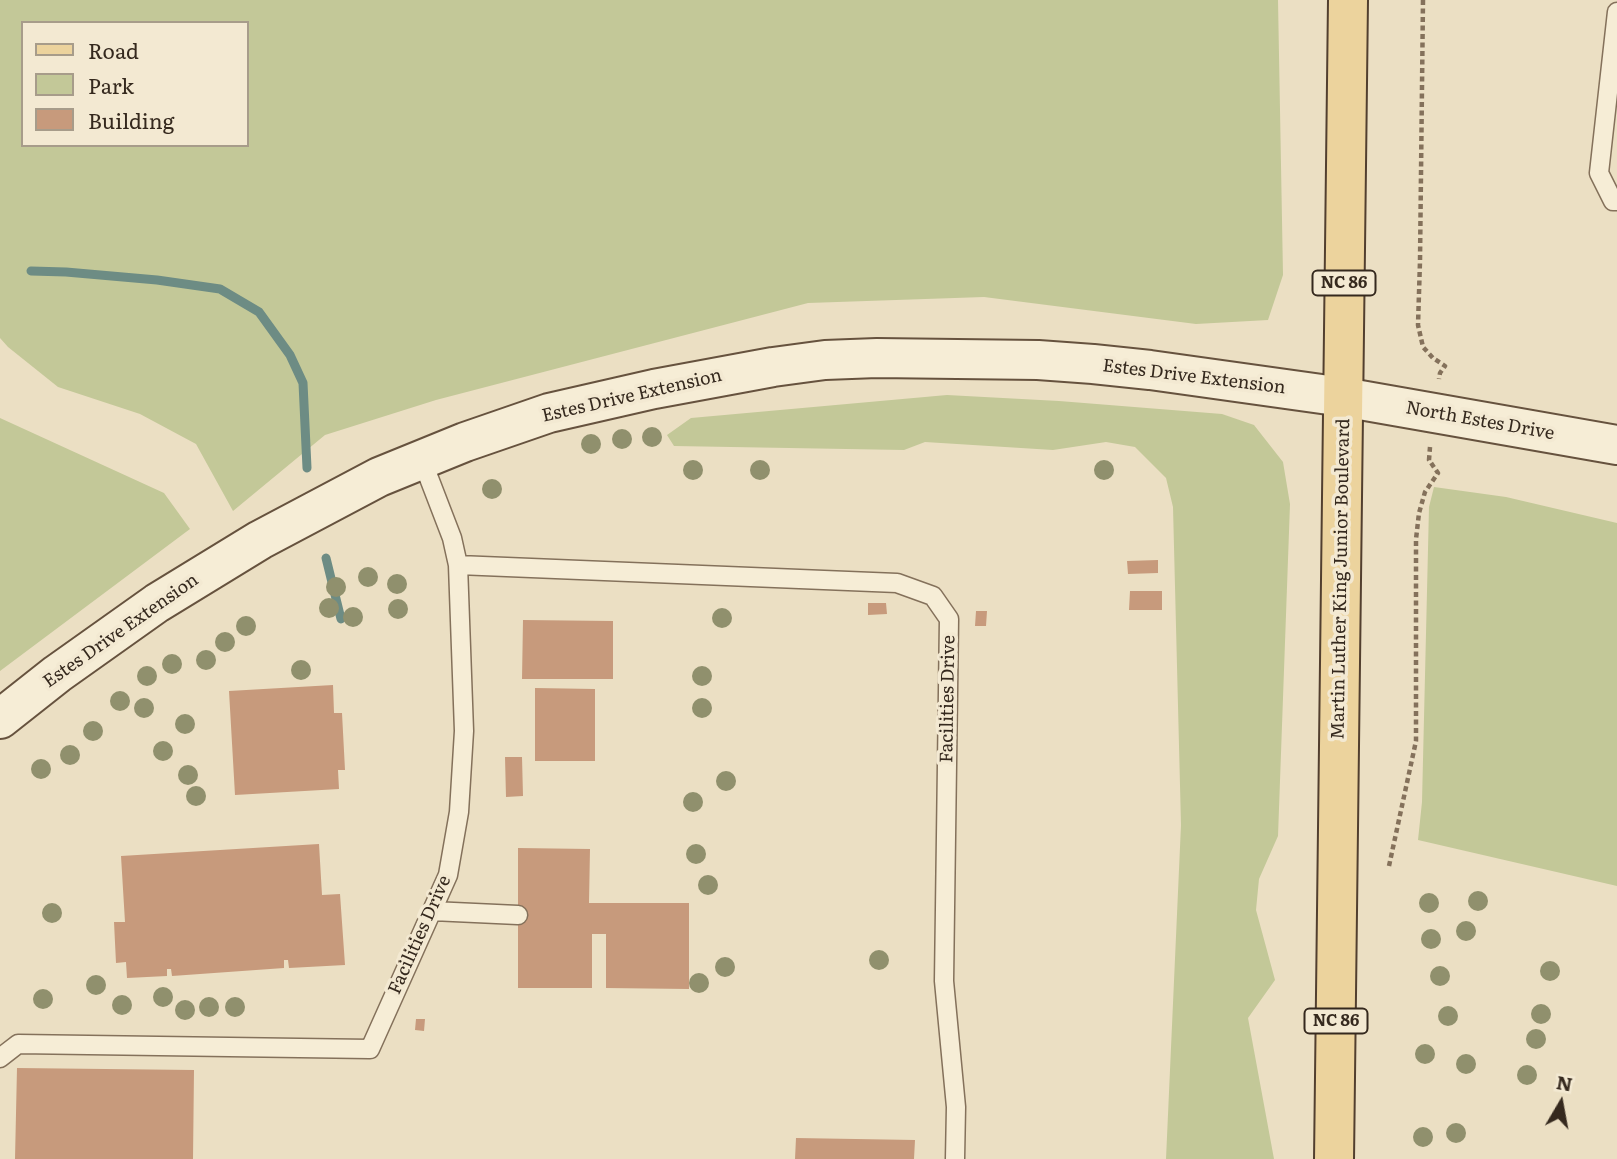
<!DOCTYPE html>
<html>
<head>
<meta charset="utf-8">
<style>
	body { margin:0 }
	#map { position:relative; width:1617px; height:1159px; overflow:hidden; background:#ebdfc3; font-family:Literata,serif }
	canvas { display:block }
	.legend { position:absolute; left:21px; top:21px; width:228px; height:126px; box-sizing:border-box; background:#f3e9d2; border:2px solid #a79c8a; margin:0; padding:9px 12px; list-style:none; font-size:21px; color:#35291e }
	.legend li { display:flex; align-items:center; gap:14px; height:35px }
	.legend b { width:35px; border:2px solid #a79c8a }
	.north { position:absolute; left:1526px; top:1068px; width:70px; height:70px; -webkit-text-stroke:5px #f3e9d2; paint-order:stroke; rotate:10deg; font-size:19px; font-weight:700; line-height:28px; text-align:center; color:#35291e }
	.north::after { content:''; display:block; margin:auto; width:24px; height:32px; background:#35291e; clip-path:polygon(50% 0,100% 100%,50% 72%,0 100%) }
</style>
</head>
<body>
<div id="map">
<canvas width="1617" height="1159"></canvas>
<ul class="legend">
<li><b style="height:9px;background:#ecd39d"></b>Road</li>
<li><b style="height:19px;background:#c3c898"></b>Park</li>
<li><b style="height:19px;background:#c79a7c"></b>Building</li>
</ul>
<div class="north">N</div>
</div>
<script>
const c = document.querySelector('canvas').getContext('2d');
c.lineJoin = 'round';
function fill(path, color) { c.fillStyle = color; c.fill(path, 'evenodd'); }
const poly = rows => new Path2D(rows.map(r => 'M' + r).join(''));
function trace(path, color, width, dash) { c.strokeStyle = color; c.lineWidth = width; c.lineCap = dash ? 'butt' : 'round'; c.setLineDash(dash || []); c.stroke(path); }
function label(font, color, halo, rows, align = 'center') {
  c.font = font + ' Literata,serif'; c.lineWidth = 7; c.setLineDash([]); c.textBaseline = 'middle'; c.strokeStyle = halo; c.fillStyle = color; for (const [text, x, y, turn = 0] of rows) {
    c.save(); c.translate(x, y); c.rotate((+turn || 0) * Math.PI / 180); c.textAlign = isNaN(turn) ? turn : align; if (halo) c.strokeText(text, 0, 0); c.fillText(text, 0, 0); c.restore();
  }
}
fill(poly([
	[0,0,1278,0,1283,275,1268,320,1196,324,984,297,808,303,436,400,325,435,233,511,196,444,140,414,58,387,8,347,0,338],
	[23,23,247,23,247,145,23,145],
	[947,395,1059,401,1222,414,1254,425,1283,462,1290,504,1278,836,1259,879,1256,910,1275,980,1248,1018,1274,1159,1166,1159,1181,825,1173,507,1166,478,1135,447,1106,442,1053,450,925,442,904,450,674,446,667,435,691,418],
	[0,418,164,493,190,529,0,671],
	[1434,487,1506,497,1617,523,1617,886,1418,840,1422,802,1429,507]
]), '#c3c898');
trace(poly([
	[31,271,66,272,157,280,220,289,259,312,290,355,303,383,307,468],
	[326,558,341,619]
]), '#6d8c84', 9);
fill(poly([
	[1158,560,1158,573,1128,574,1127,561],
	[1130,591,1162,591,1162,610,1129,610],
	[868,603,886,603,887,614,868,615],
	[976,611,987,611,986,626,975,626],
	[523,620,613,621,613,679,522,679],
	[333,685,334,713,342,713,345,770,338,770,339,789,235,795,229,691],
	[535,688,595,689,595,761,535,761],
	[505,757,522,757,523,796,506,797],
	[319,844,322,895,340,894,345,965,289,968,288,960,284,960,284,968,172,976,171,969,167,969,167,976,127,978,126,962,116,963,114,922,125,922,121,856],
	[518,848,590,849,589,903,689,903,689,989,606,988,606,934,592,934,592,988,518,988],
	[416,1019,425,1019,424,1031,415,1030],
	[17,1068,194,1070,193,1159,15,1159],
	[796,1138,915,1140,914,1159,795,1159]
]), '#c79a7c');
const service = poly([
	[1617,12,1599,173,1613,201,1617,201],
	[458,565,897,583,933,596,949,619,944,981,956,1107,955,1159],
	[432,911,518,915],
	[0,1058,18,1044,370,1049,448,875,459,812,464,731,458,565,452,538,422,460]
]);
const secondary = poly([
	[0,719,57,674,157,603,260,540,379,477,465,442,549,413,654,389,773,367,825,360,877,358,1038,360,1093,364,1150,370,1343,397,1617,445]
]);
const primary = poly([
	[1334,1159,1348,0]
]);
trace(service, '#84715b', 21);
trace(secondary, '#66523e', 42);
trace(primary, '#523f2f', 42);
trace(poly([
	[1423,0,1420,261,1418,325,1423,347,1433,358,1445,366,1440,373,1439,379],
	[1389,866,1416,741,1416,539,1419,513,1425,492,1438,473,1429,460,1430,447]
]), '#84715b', 4.5, [5, 3.5]);
trace(service, '#f6edd6', 18);
trace(secondary, '#f6edd6', 38);
trace(primary, '#ecd39d', 38);
c.fillStyle = '#90906d';
for (const [x, y] of [
	[652,437],
	[622,439],
	[591,444],
	[693,470],
	[760,470],
	[1104,470],
	[492,489],
	[368,577],
	[397,584],
	[336,587],
	[329,608],
	[398,609],
	[353,617],
	[722,618],
	[246,626],
	[225,642],
	[206,660],
	[172,664],
	[301,670],
	[147,676],
	[702,676],
	[120,701],
	[144,708],
	[702,708],
	[185,724],
	[93,731],
	[163,751],
	[70,755],
	[41,769],
	[188,775],
	[726,781],
	[196,796],
	[693,802],
	[696,854],
	[708,885],
	[1478,901],
	[1429,903],
	[52,913],
	[1466,931],
	[1431,939],
	[879,960],
	[725,967],
	[1550,971],
	[1440,976],
	[699,983],
	[96,985],
	[163,997],
	[43,999],
	[122,1005],
	[209,1007],
	[235,1007],
	[185,1010],
	[1541,1014],
	[1448,1016],
	[1536,1039],
	[1425,1054],
	[1466,1064],
	[1527,1075],
	[1456,1133],
	[1423,1137]
]) { c.beginPath(); c.arc(x, y, 10, 0, 2 * Math.PI); c.fill(); }
for (const [x, y, w] of [
	[1344,283,63],
	[1336,1021,63]
]) { const box = new Path2D(); box.roundRect(x - w / 2, y - 12.5, w, 25, 5); c.fillStyle = '#f3e9d2'; c.fill(box); trace(box, '#35291e', 2); }
label('bold 16px', '#35291e', null, [
	["NC 86",1344,283],
	["NC 86",1336,1021]
]);
label('18px', '#35291e', '#f3e9d2', [
	["Estes Drive Extension",1194,377,7],
	["Estes Drive Extension",632,396,-13],
	["North Estes Drive",1480,421,10],
	["Martin Luther King Junior Boulevard",1341,579,-89],
	["Estes Drive Extension",121,631,-35],
	["Facilities Drive",948,699,-89],
	["Facilities Drive",420,935,-66]
]);
</script>
</body>
</html>
